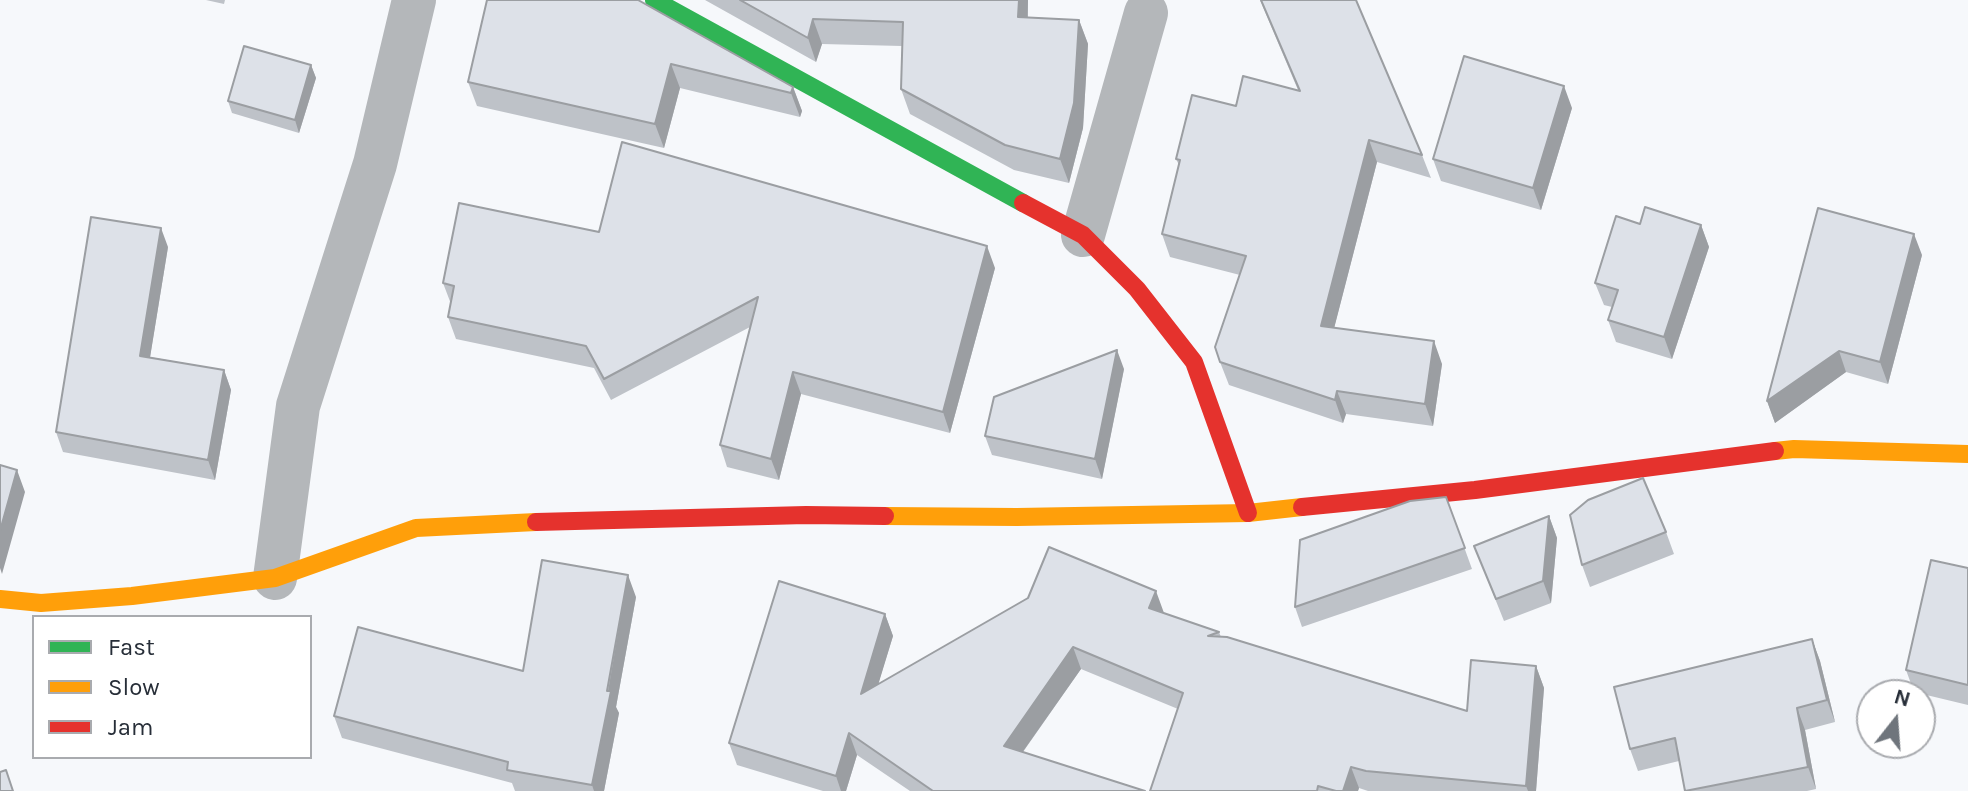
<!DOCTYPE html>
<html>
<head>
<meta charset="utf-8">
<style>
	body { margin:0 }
	#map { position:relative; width:1968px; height:791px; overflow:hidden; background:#f6f8fb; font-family:Karla,sans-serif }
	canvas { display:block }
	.legend { position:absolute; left:32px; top:615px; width:280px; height:144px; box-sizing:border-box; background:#fff; border:2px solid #a9abaf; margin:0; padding:10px 14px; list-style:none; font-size:24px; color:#272e38 }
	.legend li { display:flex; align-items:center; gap:16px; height:40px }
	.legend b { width:40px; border:2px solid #a9abaf }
	.north { position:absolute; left:1856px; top:679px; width:80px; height:80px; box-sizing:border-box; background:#fff; border:2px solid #a9abaf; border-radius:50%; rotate:17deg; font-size:22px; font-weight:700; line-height:32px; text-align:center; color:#272e38 }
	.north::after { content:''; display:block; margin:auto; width:28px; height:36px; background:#6f757c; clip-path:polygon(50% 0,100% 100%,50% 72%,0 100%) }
</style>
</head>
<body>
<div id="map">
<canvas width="1968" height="791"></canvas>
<ul class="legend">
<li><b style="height:10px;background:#30b455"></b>Fast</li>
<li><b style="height:10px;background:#ff9f0a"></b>Slow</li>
<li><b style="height:10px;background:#e5322d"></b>Jam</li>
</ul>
<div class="north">N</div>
</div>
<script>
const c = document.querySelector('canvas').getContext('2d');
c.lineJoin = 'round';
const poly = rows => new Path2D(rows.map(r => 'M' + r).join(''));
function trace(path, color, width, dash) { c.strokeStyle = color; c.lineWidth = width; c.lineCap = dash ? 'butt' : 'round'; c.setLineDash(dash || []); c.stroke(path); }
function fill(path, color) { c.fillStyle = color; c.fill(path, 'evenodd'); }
trace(poly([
	[1083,235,1146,13],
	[275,578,298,406,375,164,414,0]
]), '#b4b7ba', 44);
trace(poly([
	[654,0,1023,203]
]), '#30b455', 18);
trace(poly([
	[1775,451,1794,449,1968,454],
	[885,516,1017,517,1248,513,1302,507],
	[0,599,41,603,132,596,275,578,416,528,536,522]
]), '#ff9f0a', 18);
trace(poly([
	[1023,203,1083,235,1137,289,1194,362,1248,513],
	[1302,507,1475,490,1775,451],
	[536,522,806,515,885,516]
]), '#e5322d', 18);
fill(poly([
	[206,0,225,0,224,4],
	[553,0,793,87,802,111,800,117,680,88,664,148,477,106,468,82],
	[705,0,1028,0,1028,17,1079,20,1088,44,1083,128,1069,183,1014,170,910,114,901,89,902,46,822,44,816,62],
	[1260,0,1356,0,1422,155,1431,178,1377,162,1334,328,1442,364,1433,426,1346,414,1343,423,1229,385,1220,362,1240,275,1170,257,1162,234,1179,165,1176,159,1236,106,1298,90],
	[311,65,316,78,299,133,232,113,228,101],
	[1572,108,1541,210,1441,181,1433,159],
	[1640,224,1701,225,1709,247,1672,359,1616,342,1608,320,1612,307,1604,305,1595,283],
	[599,232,995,268,950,433,801,394,779,480,727,467,720,445,750,327,611,400,594,368,456,339,448,317,451,304,443,283],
	[168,247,150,357,224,370,231,390,215,480,63,452,56,432],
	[1922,255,1888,384,1846,372,1775,423,1767,401],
	[1124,369,1102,479,992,455,985,436],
	[1446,497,1472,569,1302,627,1295,607],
	[1549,516,1557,538,1551,603,1504,621,1474,546],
	[1666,532,1674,554,1590,587,1582,565],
	[1968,568,1968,705,1914,692,1906,670],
	[636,597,616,707,619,713,604,791,515,791,512,783,342,738,334,716,523,671],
	[1164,613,1219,632,1221,637,1467,711,1536,666,1544,688,1536,791,1368,791,1359,788,1358,791,1150,791,1178,709,1081,669,1023,752,1145,791,910,791,857,755,846,791,823,791,737,765,729,743,885,614,893,636,878,684],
	[1812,639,1820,661,1835,722,1805,730,1816,789,1807,791,1685,791,1679,761,1638,771,1630,749]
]), '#bec2c8');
fill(poly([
	[1019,0,1028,0,1027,41,1018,17],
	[813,19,822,44,816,62,808,38],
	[1079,20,1088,44,1083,128,1069,183,1060,159],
	[671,64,680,88,664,148,655,124],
	[311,65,316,78,299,133,295,120],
	[1564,86,1572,108,1541,210,1533,188],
	[793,87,802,111,800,117,791,93],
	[1369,140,1377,162,1329,348,1321,326],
	[1701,225,1709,247,1672,359,1664,337],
	[161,228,168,247,147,376,140,356],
	[1914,234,1922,255,1888,384,1880,362],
	[987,246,995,268,950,433,943,412],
	[1434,341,1442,364,1433,426,1425,404],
	[1117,350,1124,369,1102,479,1095,459],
	[1839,351,1846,372,1775,423,1767,401],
	[224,370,231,390,215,480,208,460],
	[793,372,801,394,779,480,771,459],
	[1337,391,1346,414,1343,423,1335,400],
	[17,470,25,492,2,574,0,568,0,531],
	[1549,516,1557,538,1551,603,1543,581],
	[628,575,636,597,616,707,619,713,604,791,594,791,592,785],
	[1156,591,1164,613,1149,608],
	[885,614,893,636,869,715,861,694],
	[1812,639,1820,661,1835,722,1827,700],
	[1073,647,1081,669,1012,767,1004,746],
	[1536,666,1544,688,1536,791,1528,791,1526,786],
	[1797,708,1805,730,1816,789,1808,767],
	[849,733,857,755,846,791,841,791,836,776],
	[1351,767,1359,788,1358,791,1343,791]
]), '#9b9ea2');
const building = poly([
	[487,0,638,0,793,87,791,93,671,64,655,124,468,82,487,0],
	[740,0,1019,0,1018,17,1079,20,1074,103,1060,159,1005,145,901,89,903,22,813,19,808,38,740,0],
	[1261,0,1356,0,1422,155,1369,140,1321,326,1434,341,1425,404,1337,391,1335,400,1220,362,1215,347,1246,256,1162,234,1180,160,1176,159,1192,95,1236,106,1243,76,1300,91,1261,0],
	[244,46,311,65,295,120,228,101,244,46],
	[1464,56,1564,86,1533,188,1433,159,1464,56],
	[622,142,987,246,943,412,793,372,771,459,720,445,758,297,604,379,586,346,448,317,454,286,443,283,459,203,599,232,622,142],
	[1645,207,1701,225,1664,337,1608,320,1618,290,1595,283,1616,216,1640,224,1645,207],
	[1818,208,1914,234,1880,362,1839,351,1767,401,1818,208],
	[91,217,161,228,140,356,224,370,208,460,56,432,91,217],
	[1117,350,1095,459,985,436,994,397,1117,350],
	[0,465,17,470,0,531,0,465],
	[1643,478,1666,532,1582,565,1570,515,1588,500,1643,478],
	[1446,497,1465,548,1295,607,1300,540,1410,501,1446,497],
	[1549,516,1543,581,1496,599,1474,546,1549,516],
	[1049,547,1156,591,1149,608,1219,632,1208,636,1227,637,1467,711,1471,660,1536,666,1526,786,1366,771,1351,767,1343,791,1336,791,1318,786,1317,791,1150,791,1183,693,1073,647,1004,746,1145,791,933,791,849,733,836,776,729,743,779,581,885,614,861,694,1028,598,1049,547],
	[542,560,628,575,607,691,611,691,592,785,507,770,508,762,334,716,358,627,523,671,542,560],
	[1931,560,1968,568,1968,685,1906,670,1931,560],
	[1812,639,1827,700,1797,708,1808,767,1685,791,1675,738,1630,749,1614,687,1812,639],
	[6,770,13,791,0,791,0,772,6,770]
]);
fill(building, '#dde1e8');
trace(building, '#9b9ea2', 2);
</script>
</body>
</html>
